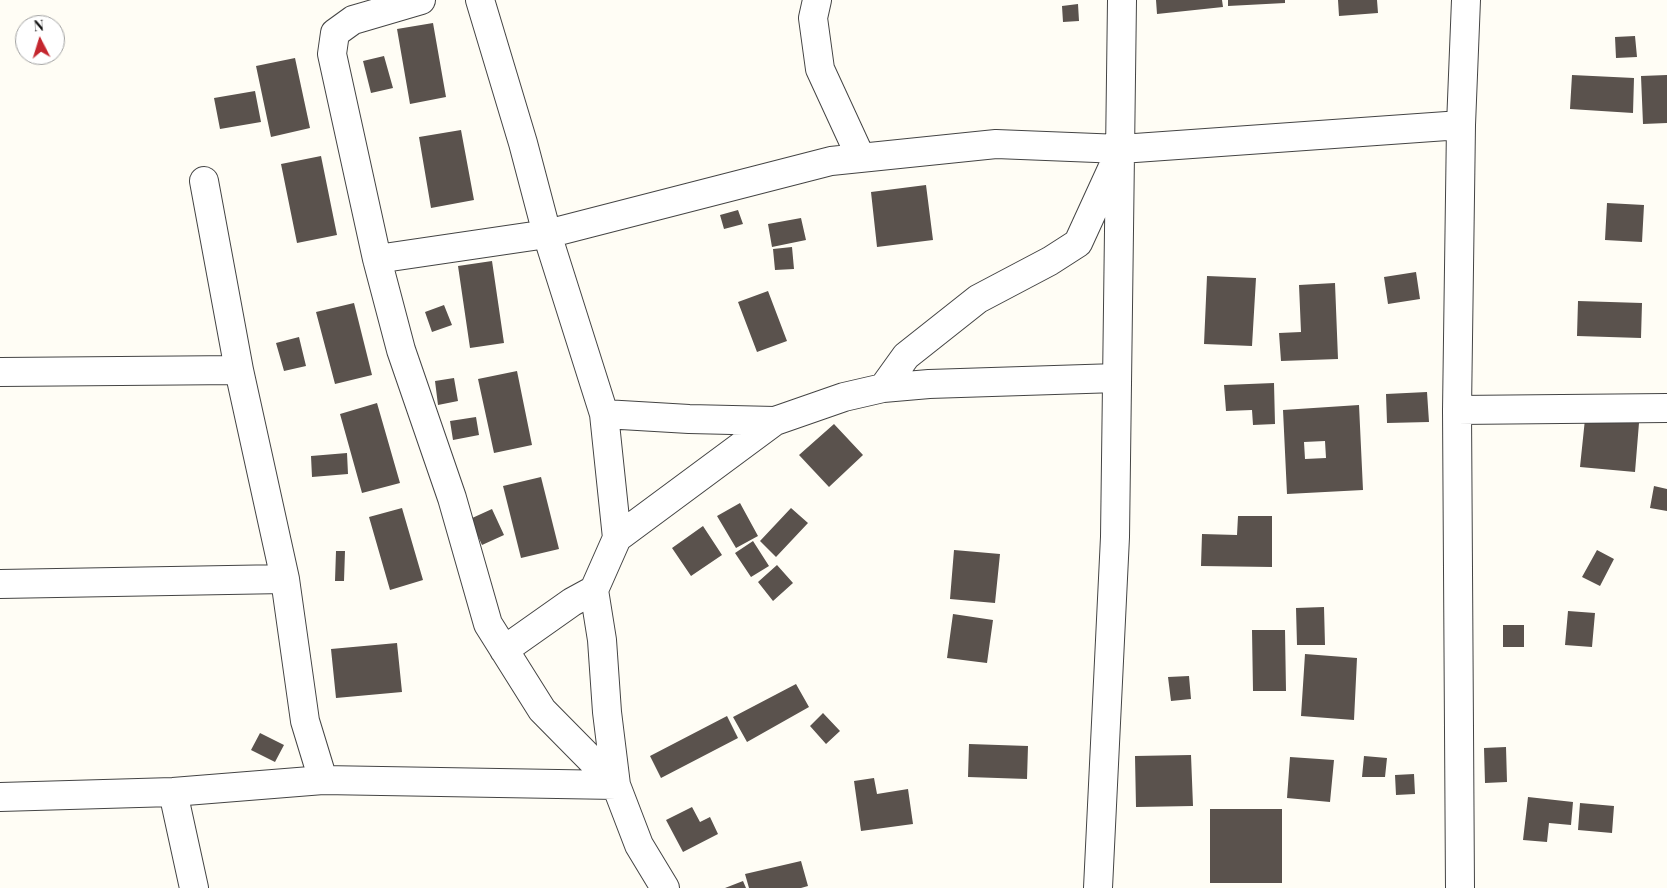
<!DOCTYPE html>
<html>
<head>
<meta charset="utf-8">
<style>
	body { margin:0 }
	#map { position:relative; width:1667px; height:888px; overflow:hidden; background:#fffdf5; font-family:"Playfair Display",serif }
	canvas { display:block }
	.north { position:absolute; left:15px; top:15px; width:50px; height:50px; box-sizing:border-box; background:#fff; border:1px solid #a0a0a0; border-radius:50%; rotate:355deg; font-size:14px; font-weight:700; line-height:20px; text-align:center; color:#111 }
	.north::after { content:''; display:block; margin:auto; width:18px; height:22px; background:#c4262e; clip-path:polygon(50% 0,100% 100%,50% 72%,0 100%) }
</style>
</head>
<body>
<div id="map">
<canvas width="1667" height="888"></canvas>
<div class="north">N</div>
</div>
<script>
const c = document.querySelector('canvas').getContext('2d');
c.lineJoin = 'round';
function fill(path, color) { c.fillStyle = color; c.fill(path, 'evenodd'); }
const poly = rows => new Path2D(rows.map(r => 'M' + r).join(''));
function trace(path, color, width, dash) { c.strokeStyle = color; c.lineWidth = width; c.lineCap = dash ? 'butt' : 'round'; c.setLineDash(dash || []); c.stroke(path); }
fill(poly([
	[1156,0,1222,0,1223,7,1157,14],
	[1228,0,1285,0,1285,3,1228,6],
	[1338,0,1377,0,1378,13,1339,16],
	[1078,4,1079,21,1063,22,1062,6],
	[433,23,446,97,410,104,397,29],
	[1635,36,1637,57,1616,58,1615,37],
	[384,56,393,88,371,93,363,61],
	[295,58,310,128,271,137,256,66],
	[1572,75,1634,78,1633,113,1570,109],
	[1667,75,1667,123,1643,124,1641,76],
	[255,91,261,122,220,129,214,98],
	[461,130,474,200,431,208,419,137],
	[321,156,337,235,297,243,281,164],
	[926,185,933,240,877,247,871,192],
	[1607,203,1644,205,1642,242,1605,240],
	[738,210,743,224,724,229,720,215],
	[801,218,806,240,772,247,768,224],
	[792,247,794,269,775,270,773,249],
	[492,261,504,343,470,348,458,266],
	[1416,272,1420,299,1388,304,1384,277],
	[1207,276,1256,278,1252,346,1204,344],
	[1335,283,1338,359,1281,361,1279,333,1301,332,1299,285],
	[768,291,787,341,757,352,738,302],
	[1578,301,1642,303,1641,338,1577,336],
	[354,303,372,375,335,384,316,312],
	[444,305,452,325,432,332,425,312],
	[299,337,306,366,284,371,276,343],
	[517,371,532,445,494,453,478,379],
	[454,378,458,401,438,405,435,381],
	[1274,383,1275,424,1253,425,1252,410,1226,411,1224,385],
	[1427,392,1429,422,1387,423,1386,394],
	[377,403,400,483,362,493,340,414],
	[1359,405,1363,490,1287,494,1283,410],
	[1325,441,1326,458,1305,459,1304,442],
	[476,417,479,435,453,440,450,421],
	[1585,419,1639,423,1635,472,1580,467],
	[834,424,863,455,829,487,799,455],
	[347,453,348,474,312,477,311,456],
	[541,477,559,549,521,558,503,486],
	[1654,486,1667,489,1667,511,1650,508],
	[740,503,758,536,736,548,717,516],
	[402,508,423,580,390,590,369,517],
	[791,508,808,523,776,557,760,541],
	[492,509,504,535,482,545,470,519],
	[1238,516,1272,516,1272,567,1201,566,1202,534,1237,535],
	[703,526,722,555,691,576,672,548],
	[753,541,769,566,751,577,735,553],
	[954,550,1000,554,995,603,950,599],
	[1597,550,1614,559,1600,586,1582,577],
	[336,551,345,551,344,581,335,581],
	[777,565,793,583,773,601,758,582],
	[1324,607,1325,645,1297,645,1296,608],
	[1568,611,1595,613,1592,647,1565,645],
	[953,614,993,620,987,663,947,658],
	[1503,625,1524,625,1524,647,1503,647],
	[1252,630,1285,630,1286,691,1253,691],
	[397,643,402,692,336,698,331,649],
	[1305,654,1357,658,1354,720,1301,716],
	[1189,676,1191,699,1171,701,1168,677],
	[796,684,809,707,747,742,733,717],
	[823,713,840,731,826,744,810,726],
	[727,716,738,738,661,778,650,756],
	[260,733,284,745,275,762,251,750],
	[969,744,1028,746,1027,779,968,777],
	[1506,747,1507,782,1485,783,1484,748],
	[1191,755,1193,806,1136,807,1135,756],
	[1364,756,1387,758,1385,777,1362,777],
	[1290,757,1334,760,1330,802,1287,798],
	[1414,774,1415,794,1396,795,1395,775],
	[874,778,877,794,908,789,913,824,861,831,854,781],
	[1528,797,1573,802,1571,825,1549,823,1547,842,1523,840],
	[1580,803,1614,806,1612,833,1578,830],
	[692,807,700,822,710,817,718,834,683,852,666,820],
	[1210,809,1282,809,1282,883,1210,883],
	[801,861,808,886,801,888,749,888,745,874],
	[743,881,746,888,725,888]
]), '#5a524d');
const minor = poly([
	[421,0,353,20,335,33,332,54,377,259,401,350,452,498,488,624,542,710,616,785],
	[480,0,523,143,547,234,604,414,617,538],
	[817,0,813,18,820,69,861,158],
	[204,181,239,370,285,579,305,721,323,780],
	[377,259,547,234,831,161,996,144,1121,149,1461,125],
	[0,372,239,370],
	[883,388,906,356,978,299,1050,261,1078,243,1116,160],
	[1457,410,1667,408],
	[604,414,689,419,775,421],
	[0,584,285,579],
	[504,650,572,602,594,590],
	[173,792,194,888],
	[0,797,173,792,323,780,616,785],
	[665,888,639,845,616,785,607,712,602,640,594,590,617,538,775,421,844,397,883,388,929,384,1117,378],
	[1098,888,1115,537,1122,0],
	[1460,888,1457,410,1461,125,1466,0]
]);
trace(minor, '#444', 30);
trace(minor, '#fff', 28);
</script>
</body>
</html>
